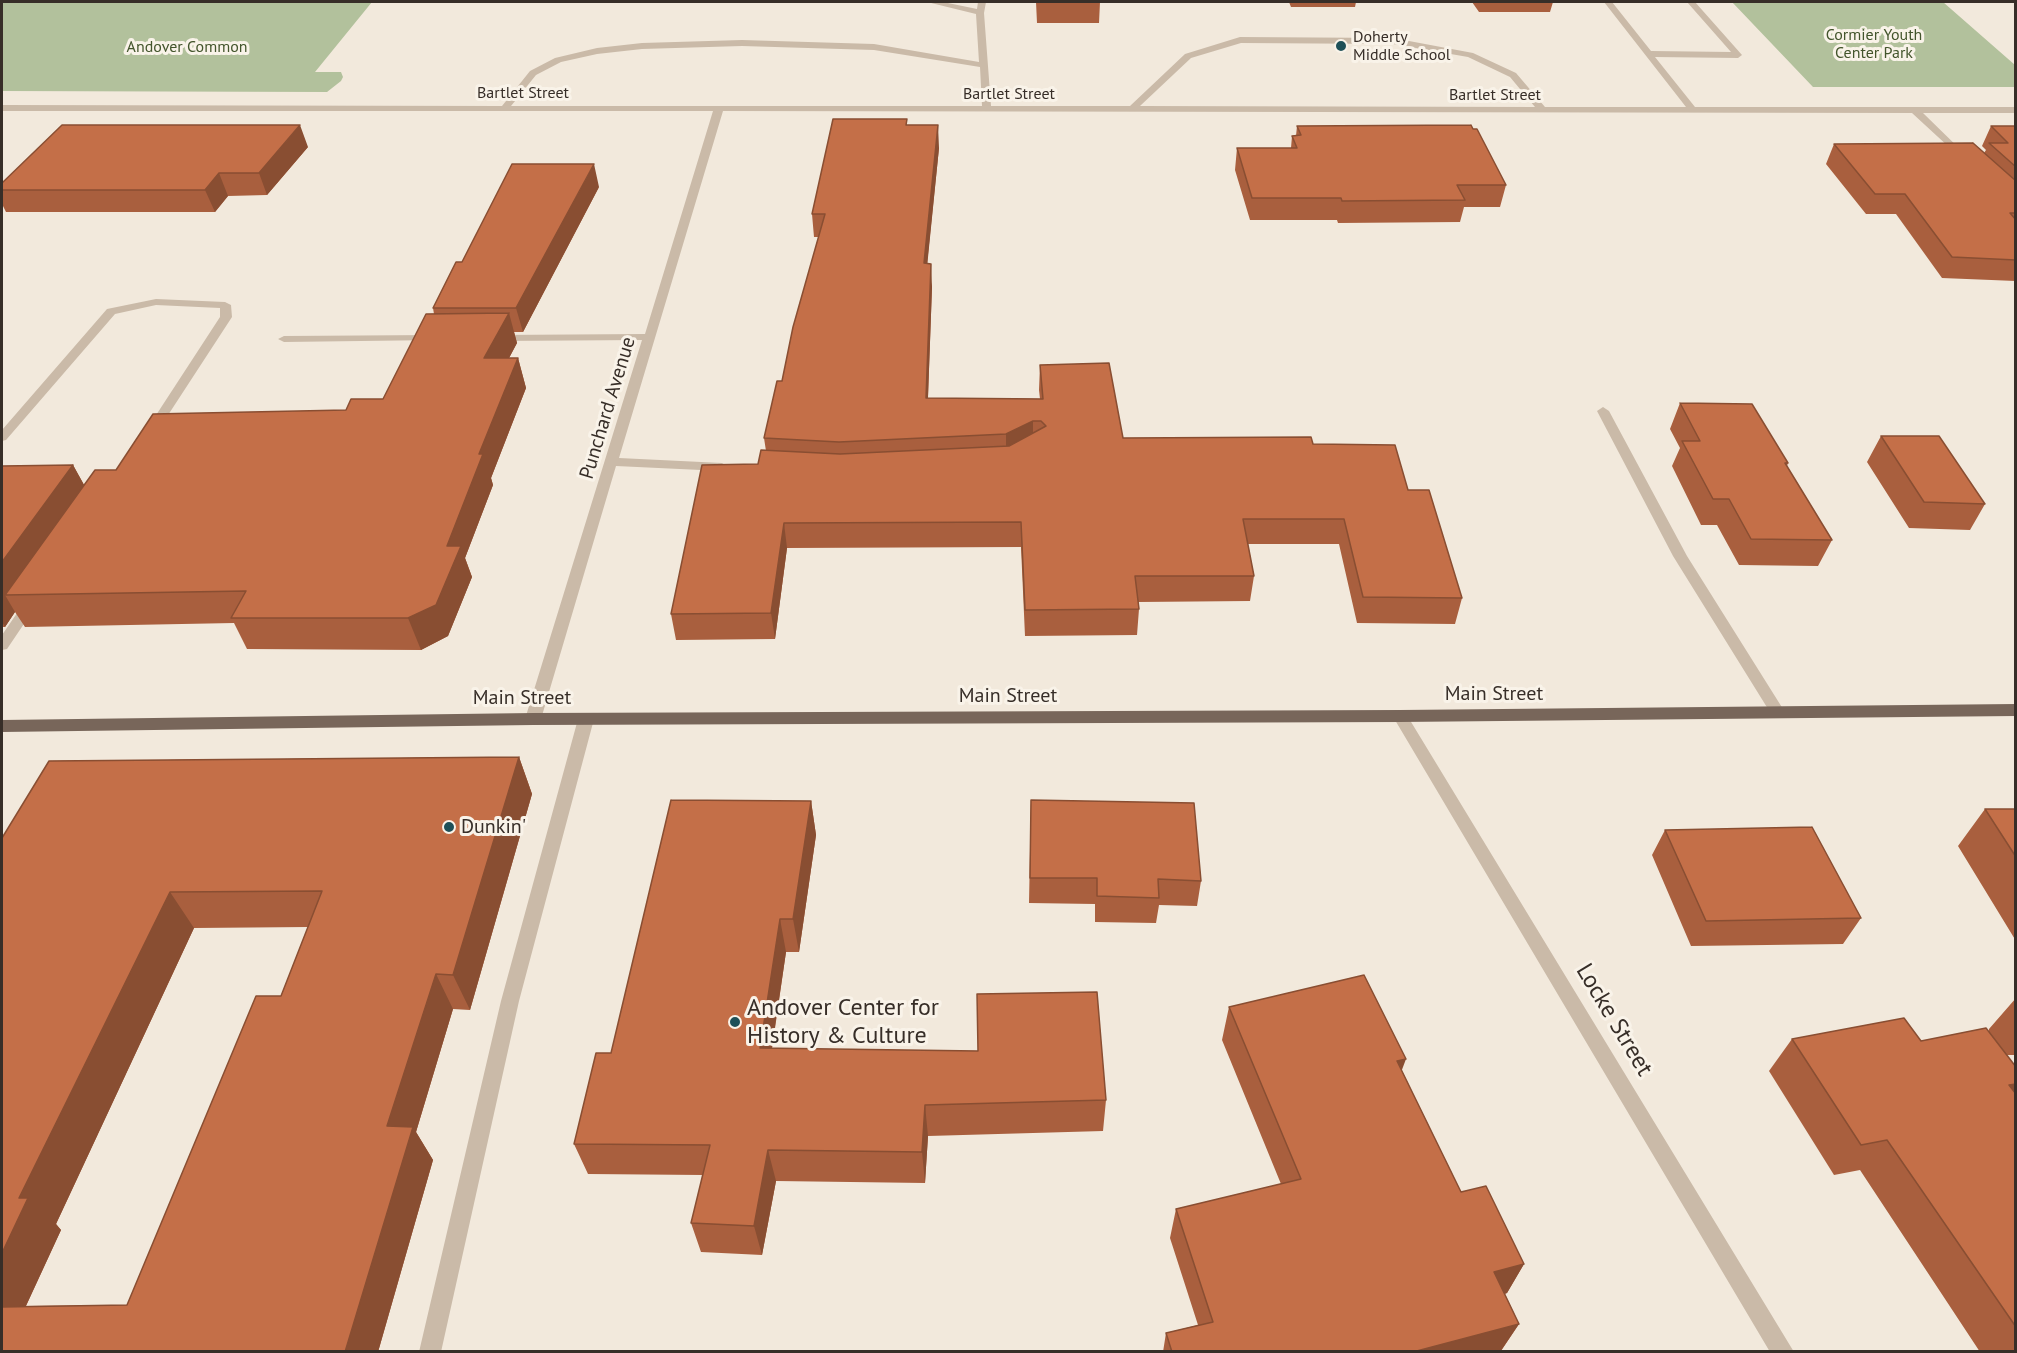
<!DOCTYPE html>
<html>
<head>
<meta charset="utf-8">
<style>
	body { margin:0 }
	#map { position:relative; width:2017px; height:1353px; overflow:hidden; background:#f2e9dc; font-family:"PT Sans",sans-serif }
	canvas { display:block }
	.frame { position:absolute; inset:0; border:3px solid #372e28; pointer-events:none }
</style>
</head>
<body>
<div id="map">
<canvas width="2017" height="1353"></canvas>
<div class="frame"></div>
</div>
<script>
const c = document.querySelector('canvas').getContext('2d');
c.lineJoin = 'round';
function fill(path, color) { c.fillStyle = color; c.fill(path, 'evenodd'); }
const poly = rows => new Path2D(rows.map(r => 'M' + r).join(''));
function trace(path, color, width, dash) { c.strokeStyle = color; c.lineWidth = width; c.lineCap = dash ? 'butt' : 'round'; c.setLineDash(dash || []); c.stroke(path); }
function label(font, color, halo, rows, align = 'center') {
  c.font = font + ' "PT Sans",sans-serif'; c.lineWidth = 6; c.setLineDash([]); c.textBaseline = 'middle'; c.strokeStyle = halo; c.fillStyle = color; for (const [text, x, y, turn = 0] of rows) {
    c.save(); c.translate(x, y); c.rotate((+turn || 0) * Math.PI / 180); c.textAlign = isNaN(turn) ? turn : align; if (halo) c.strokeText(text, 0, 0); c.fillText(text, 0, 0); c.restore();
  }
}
fill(poly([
	[2,2,372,2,315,72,341,72,343,77,341,81,327,92,2,91],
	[1732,2,1943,2,2015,65,2015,87,1813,87]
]), '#b2c19c');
fill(poly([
	[927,2,943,2,977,9,978,2,986,2,984,13,991,106,1130,106,1185,54,1240,37,1393,38,1473,53,1516,73,1545,107,1686,107,1604,2,1612,2,1651,51,1731,52,1687,2,1695,2,1742,55,1738,58,1655,57,1695,107,2016,107,2016,113,1923,113,1966,155,1968,157,1963,160,1912,113,723,111,619,458,722,463,728,467,722,471,616,466,541,719,538,723,533,725,528,723,525,719,642,340,497,341,491,338,497,335,645,334,713,111,2,111,2,105,502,106,530,71,555,58,597,48,642,43,742,40,874,44,979,62,976,14,927,2],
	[1241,43,1393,44,1468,57,1510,77,1535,107,1140,106,1191,58,1241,43],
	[742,46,874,50,980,67,982,106,511,106,536,75,561,62,597,54,642,49,742,46],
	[156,299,225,302,231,305,232,317,157,432,153,433,147,429,220,317,220,308,156,305,115,314,6,440,2,441,2,430,107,309,156,299],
	[434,335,440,338,438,340,284,342,278,339,284,336,434,335],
	[1603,407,1609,411,1687,556,1783,709,1786,713,1783,717,1773,717,1673,556,1597,411,1603,407],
	[31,598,38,603,7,649,2,650,2,635,26,600,31,598],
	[1400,710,1405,712,1794,1352,1770,1352,1395,720,1392,716,1395,712,1400,710],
	[586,713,591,715,594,719,519,1001,441,1352,419,1352,501,1001,578,719,581,715,586,713]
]), '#cabaa8');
fill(poly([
	[2016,704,2016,716,1400,722,533,725,2,732,2,720,533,713,1400,710,2016,704]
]), '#78665a');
fill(poly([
	[1036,2,1100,2,1099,23,1037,23],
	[1289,2,1356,2,1355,7,1291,7],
	[1472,2,1553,2,1550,12,1479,12],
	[907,125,939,148,927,264,932,287,928,398,1040,399,1039,390,1040,365,1123,438,1313,444,1408,490,1462,598,1455,624,1357,623,1339,544,1248,544,1254,576,1250,601,1138,602,1139,609,1137,635,1025,636,1021,547,787,548,775,639,676,640,671,614,766,451,764,438,782,381,819,237,814,237,812,214],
	[1297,126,1506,185,1500,207,1464,207,1460,222,1338,223,1337,220,1250,220,1235,170,1237,148,1291,148,1292,136,1296,136],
	[1991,126,2016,126,2016,281,1942,278,1896,214,1866,214,1826,164,1834,144,1984,153,1986,150,1982,146],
	[308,147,267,195,228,196,215,212,6,212,2,204,2,183],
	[599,187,523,332,514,332,517,343,509,358,518,358,526,388,491,478,493,485,465,558,472,577,448,636,421,650,247,649,234,623,25,627,15,612,5,627,2,627,2,466,73,465,84,485,116,470,346,410,383,399,434,314,433,308,462,262],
	[1680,403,1788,463,1787,466,1832,540,1818,566,1739,565,1717,525,1701,525,1672,466,1680,448,1670,429],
	[1881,436,1985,504,1970,530,1909,528,1867,462],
	[519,757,532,794,470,1010,453,1009,416,1132,433,1160,378,1352,2,1352,49,761],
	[308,927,281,996,127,1305,26,1306,61,1230,56,1224,194,928],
	[1031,800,1201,881,1197,906,1159,905,1156,923,1095,922,1095,904,1029,903],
	[811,801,816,835,799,952,786,952,772,1049,1106,1100,1103,1131,928,1136,925,1183,776,1181,762,1255,701,1252,691,1223,703,1175,588,1174,574,1144,611,1053],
	[1985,809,2016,809,2016,941,1958,846],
	[1665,830,1861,918,1843,944,1691,946,1652,855],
	[2016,998,2016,1055,2006,1055,2016,1067,2016,1352,1980,1352,1860,1170,1834,1175,1769,1071,1792,1039,1921,1041,1989,1032,1989,1029],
	[1229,1007,1402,1071,1461,1192,1524,1264,1507,1293,1505,1294,1519,1324,1501,1351,1163,1352,1166,1333,1198,1325,1170,1238,1176,1209,1281,1184,1222,1040]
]), '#a95f3e');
fill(poly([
	[300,125,308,147,267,195,259,173],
	[938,125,939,148,925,287,924,263],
	[594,164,599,187,523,332,516,308],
	[219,173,228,196,215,212,205,190],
	[931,264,932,287,927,423,926,398],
	[509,313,517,343,493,388,484,358],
	[518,358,526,388,491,478,493,485,465,558,472,577,448,636,421,650,408,618,447,546,479,454],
	[1033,421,1033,446,1006,459,1006,434],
	[73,465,93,501,5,595,15,612,5,627,2,622,2,562],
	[784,523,787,548,775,639,771,613],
	[519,757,532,794,470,1010,453,975],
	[811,801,816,835,799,952,793,919],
	[170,892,194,928,56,1224,61,1230,12,1336,2,1328,2,1253,19,1198],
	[780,919,786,952,767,1080,760,1048],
	[436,974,453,1009,416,1132,433,1160,378,1352,345,1352,387,1126],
	[1406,1059,1394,1091,1397,1061],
	[2016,1084,2016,1092,1996,1113,2009,1085],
	[925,1105,928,1136,925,1183,922,1152],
	[768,1150,776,1181,762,1255,754,1226],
	[1524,1264,1507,1293,1478,1301,1494,1272],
	[1519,1324,1500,1352,1413,1352]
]), '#894e32');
const building = poly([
	[833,119,907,119,906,125,938,125,924,263,931,264,926,398,1043,399,1040,365,1109,363,1123,438,1311,437,1313,444,1395,445,1408,490,1429,490,1462,598,1363,597,1344,519,1243,519,1254,576,1135,576,1139,609,1025,610,1021,522,784,523,771,613,671,614,702,465,758,464,761,450,840,454,1009,446,1046,426,1041,421,1033,421,1006,434,839,442,764,438,777,381,782,381,793,327,825,214,812,214,833,119],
	[62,125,300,125,259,173,219,173,205,190,2,190,2,183,62,125],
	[1471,125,1473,129,1477,129,1506,185,1457,185,1465,200,1342,201,1341,198,1252,198,1237,148,1297,148,1292,136,1301,135,1297,126,1471,125],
	[1991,126,2016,126,2016,167,1989,143,2008,143,1991,126],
	[1973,143,2016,181,2016,213,2010,213,2016,220,2016,260,1952,257,1905,194,1875,194,1834,144,1973,143],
	[512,164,594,164,516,308,433,308,456,262,462,262,512,164],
	[509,313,484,358,518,358,479,454,483,454,447,546,461,546,436,605,408,618,231,618,246,591,5,595,95,470,116,470,153,414,346,410,351,399,383,399,426,314,509,313],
	[1680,403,1752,404,1788,463,1785,463,1832,540,1751,539,1729,499,1713,499,1682,441,1700,441,1680,403],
	[1881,436,1939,436,1985,504,1924,502,1881,436],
	[73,465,2,562,2,466,73,465],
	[519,757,453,975,436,974,387,1126,413,1127,345,1352,2,1352,2,1307,127,1305,256,996,281,996,322,891,170,892,19,1198,28,1198,2,1253,2,838,49,761,519,757],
	[671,800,811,801,793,919,780,919,760,1048,978,1051,977,994,1097,992,1106,1100,925,1105,922,1152,768,1150,754,1226,691,1223,710,1145,574,1144,596,1053,611,1053,671,800],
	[1031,800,1194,803,1201,881,1158,879,1159,898,1097,896,1097,878,1030,878,1031,800],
	[1985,809,2016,809,2016,857,1985,809],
	[1812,827,1861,918,1706,921,1665,830,1812,827],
	[1364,975,1406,1059,1397,1061,1461,1192,1486,1186,1524,1264,1494,1272,1519,1324,1413,1352,1172,1352,1166,1333,1213,1322,1176,1209,1301,1179,1229,1007,1364,975],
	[1904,1018,1921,1041,1986,1028,2016,1067,2016,1084,2009,1085,2016,1094,2016,1327,1887,1140,1861,1145,1792,1039,1904,1018]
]);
fill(building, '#c46f48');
trace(building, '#894e32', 1.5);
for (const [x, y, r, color] of [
	[1341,46,6,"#1e5058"],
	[449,827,6,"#1e5058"],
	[735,1022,6,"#1e5058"]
]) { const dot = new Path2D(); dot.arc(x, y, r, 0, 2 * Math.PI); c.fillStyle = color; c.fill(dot); trace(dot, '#f9f3e9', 2); }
label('16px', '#43552c', '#f9f3e9', [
	["Cormier Youth",1874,35],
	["Center Park",1874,53],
	["Andover Common",187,47]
]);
label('16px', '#372e28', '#f9f3e9', [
	["Doherty",1353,37],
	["Middle School",1353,55]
], 'left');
label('16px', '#372e28', '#f9f3e9', [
	["Bartlet Street",523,93],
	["Bartlet Street",1009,94],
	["Bartlet Street",1495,95]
]);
label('20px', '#372e28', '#f9f3e9', [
	["Punchard Avenue",608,408,-73],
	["Main Street",1494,694],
	["Main Street",1008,696],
	["Main Street",522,698]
]);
label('20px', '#372e28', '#f9f3e9', [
	["Dunkin'",461,827]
], 'left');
label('24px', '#372e28', '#f9f3e9', [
	["Andover Center for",747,1008],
	["History & Culture",747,1036]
], 'left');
label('24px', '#372e28', '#f9f3e9', [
	["Locke Street",1614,1020,59]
]);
</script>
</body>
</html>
